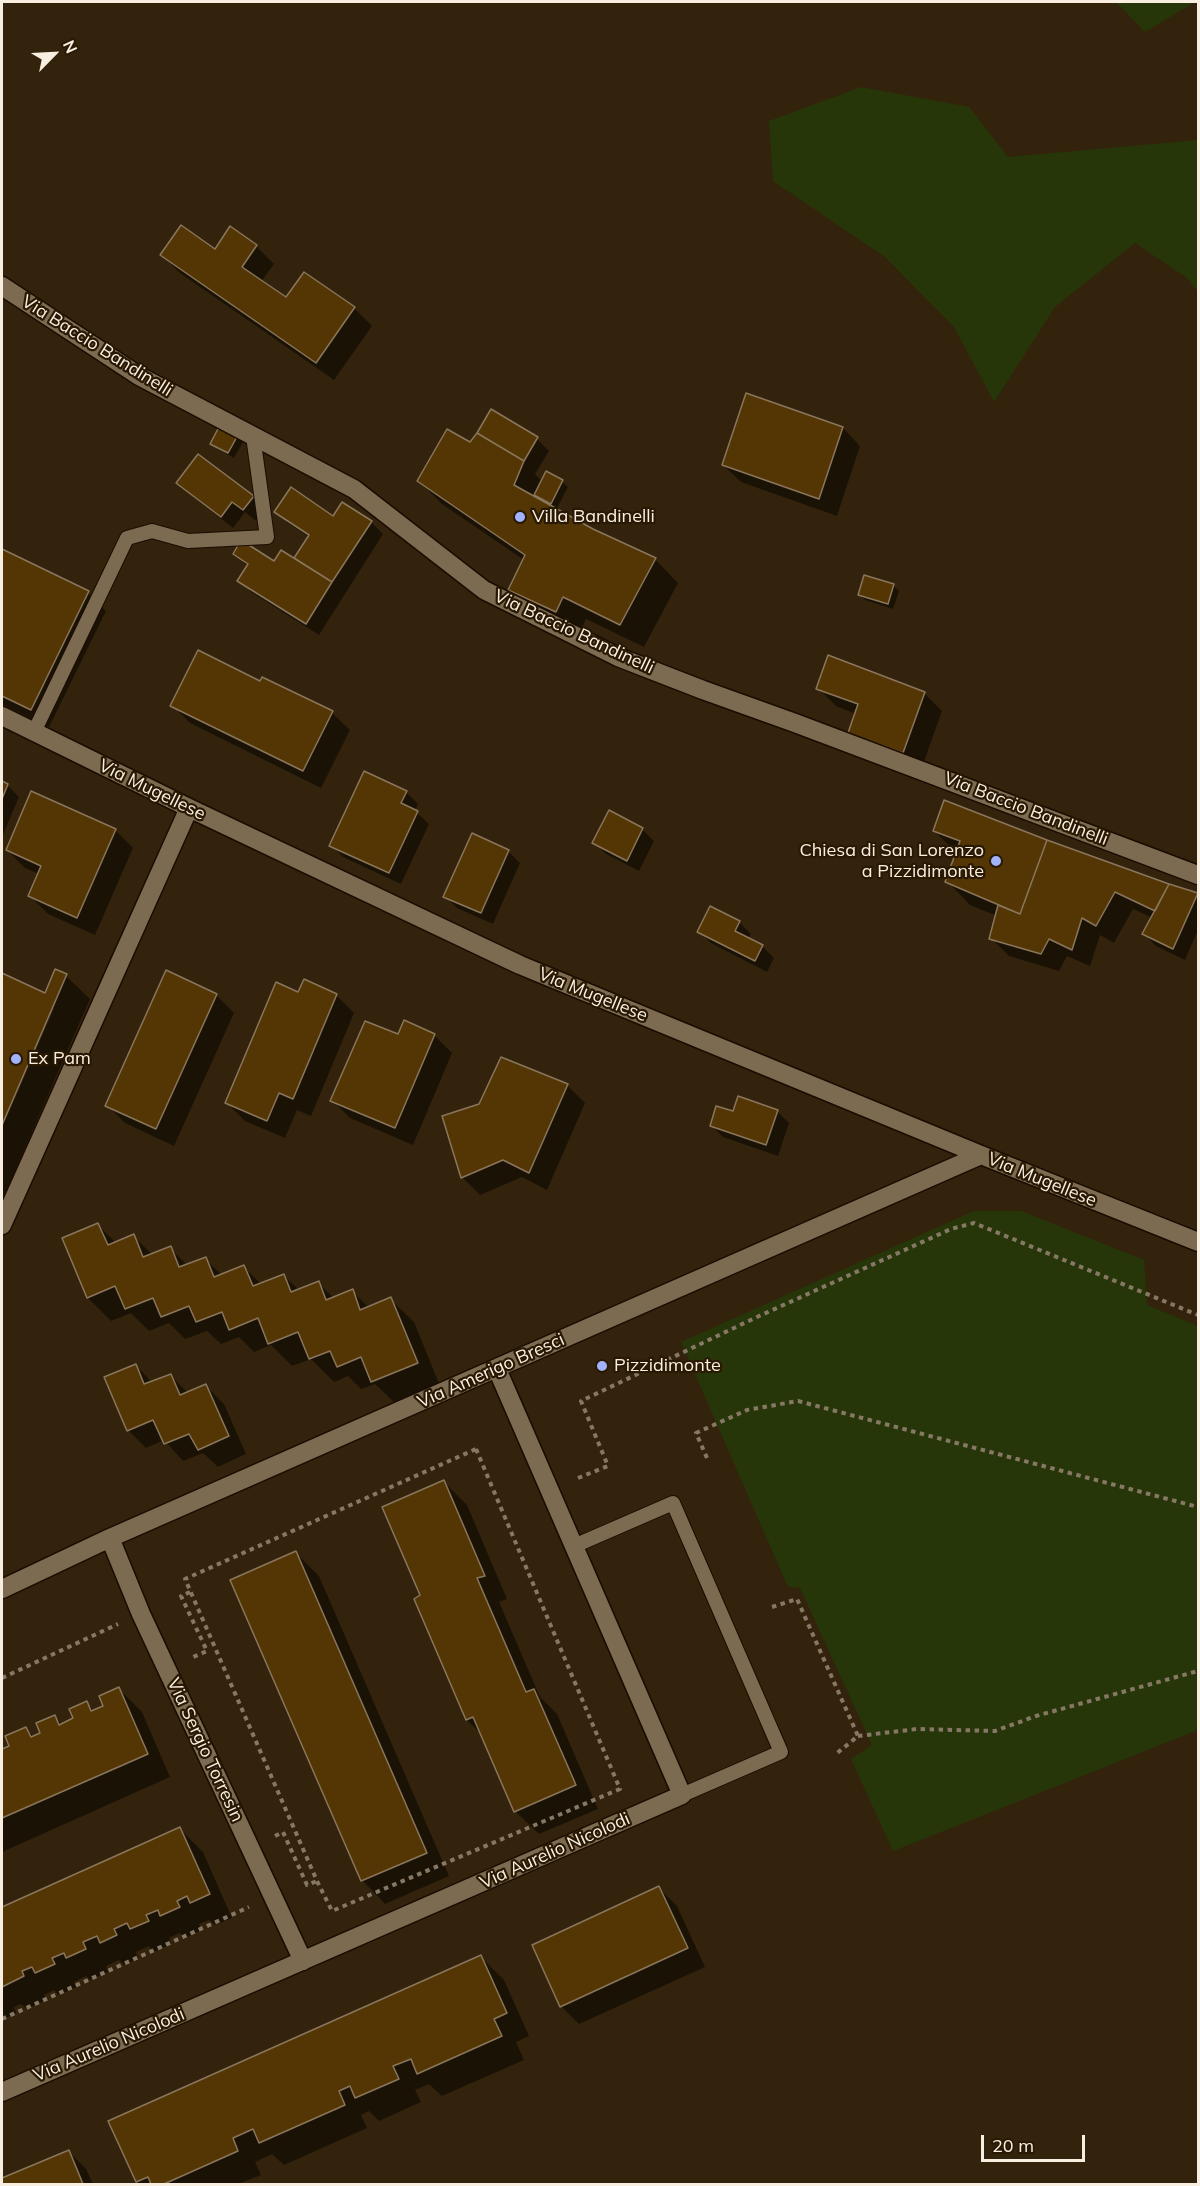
<!DOCTYPE html>
<html>
<head>
<meta charset="utf-8">
<style>
	body { margin:0 }
	#map { position:relative; width:1200px; height:2186px; overflow:hidden; background:#33230c; font-family:Mulish,sans-serif }
	canvas { display:block }
	.frame { position:absolute; inset:0; border:3px solid #f9efe1; pointer-events:none }
	.north { position:absolute; left:24px; top:24px; width:60px; height:60px; -webkit-text-stroke:4px #291903; paint-order:stroke; rotate:66deg; font-size:16px; font-weight:700; line-height:24px; text-align:center; color:#f9efe1 }
	.north::after { content:''; display:block; margin:auto; width:21px; height:27px; background:#f9efe1; clip-path:polygon(50% 0,100% 100%,50% 72%,0 100%) }
	.scale { position:absolute; left:981px; top:2135px; width:104px; height:27px; box-sizing:border-box; border:3px solid #f9efe1; border-top:0; padding-left:8px; font-size:18px; line-height:21px; white-space:nowrap; color:#f9efe1; -webkit-text-stroke:4px #291903; paint-order:stroke }
</style>
</head>
<body>
<div id="map">
<canvas width="1200" height="2186"></canvas>
<div class="frame"></div>
<div class="north">N</div>
<div class="scale">20 m</div>
</div>
<script>
const c = document.querySelector('canvas').getContext('2d');
c.lineJoin = 'round';
function fill(path, color) { c.fillStyle = color; c.fill(path, 'evenodd'); }
const poly = rows => new Path2D(rows.map(r => 'M' + r).join(''));
function trace(path, color, width, dash) { c.strokeStyle = color; c.lineWidth = width; c.lineCap = dash ? 'butt' : 'round'; c.setLineDash(dash || []); c.stroke(path); }
function label(font, color, halo, rows, align = 'center') {
  c.font = font + ' Mulish,sans-serif'; c.lineWidth = 4.5; c.setLineDash([]); c.textBaseline = 'middle'; c.strokeStyle = halo; c.fillStyle = color; for (const [text, x, y, turn = 0] of rows) {
    c.save(); c.translate(x, y); c.rotate((+turn || 0) * Math.PI / 180); c.textAlign = isNaN(turn) ? turn : align; if (halo) c.strokeText(text, 0, 0); c.fillText(text, 0, 0); c.restore();
  }
}
fill(poly([
	[1116,2,1195,2,1145,32],
	[861,87,969,107,1008,157,1198,140,1198,292,1187,278,1135,243,1055,307,994,402,954,327,885,257,773,181,769,121],
	[974,1211,1021,1211,1144,1260,1147,1305,1198,1326,1198,1730,893,1851,851,1759,872,1745,800,1588,788,1587,681,1342]
]), '#273608');
fill(poly([
	[256,246,274,264,261,282,287,299,354,308,372,326,334,380,180,273,162,255],
	[491,411,537,439,549,451,535,474,542,481,562,482,568,487,556,510,592,530,655,559,678,583,644,647,586,619,579,634,533,613,510,589,524,560,442,504,419,481,470,444],
	[843,428,860,446,837,516,741,482,723,465],
	[237,436,243,442,234,458,218,449,212,443],
	[199,456,253,498,265,509,256,521,245,512,233,528,190,494,178,482],
	[276,512,371,522,383,534,319,635,251,592,239,580,248,566,235,554,275,563,294,560,309,537,288,523],
	[2,550,88,593,106,611,49,727,2,704],
	[893,585,899,591,893,609,865,600,859,595],
	[263,679,332,713,350,730,321,788,190,723,172,705,261,683],
	[818,688,924,693,942,711,921,770,867,750,849,732,856,714,836,706],
	[2,782,7,785,19,797,2,837],
	[406,792,418,804,415,811,429,824,401,884,343,857,331,845],
	[610,812,642,829,654,841,639,871,606,854,594,842],
	[115,830,133,848,95,935,48,914,30,896,39,874,25,868,7,850],
	[934,831,1047,841,1197,894,1198,930,1185,960,1156,946,1144,934,1153,918,1133,909,1114,943,1100,935,1090,966,1067,956,1059,971,1009,956,991,938,997,916,970,905,947,881,957,853],
	[508,851,520,863,493,924,457,908,445,896],
	[739,922,751,934,748,939,762,946,774,958,767,972,711,943,699,931],
	[56,971,66,976,90,999,2,1200,2,1128,54,1008,51,1008,2,1121,2,974,46,995],
	[299,994,336,995,354,1013,311,1116,297,1110,285,1138,245,1121,227,1103],
	[216,995,234,1013,174,1146,125,1123,107,1105],
	[434,1035,452,1053,413,1145,350,1118,332,1100,399,1036],
	[567,1085,585,1103,547,1190,522,1177,480,1195,462,1177],
	[777,1111,789,1123,778,1156,723,1137,711,1125,734,1113],
	[98,1225,116,1243,133,1236,153,1255,170,1248,188,1266,205,1259,222,1275,244,1267,261,1284,283,1275,299,1290,318,1283,334,1298,352,1291,369,1308,390,1299,414,1322,440,1386,396,1404,375,1384,361,1389,348,1376,334,1382,311,1359,292,1366,271,1345,254,1352,239,1337,221,1344,207,1331,185,1339,169,1323,149,1331,131,1313,111,1321,88,1298],
	[136,1366,153,1383,171,1376,188,1393,206,1386,224,1404,246,1454,218,1467,203,1453,183,1461,164,1440,146,1448,128,1430],
	[444,1482,467,1505,507,1599,499,1602,540,1697,557,1714,598,1809,539,1834,515,1811,481,1734,467,1720,422,1596],
	[296,1553,319,1576,449,1876,385,1904,362,1880],
	[119,1689,142,1712,170,1777,2,1852,2,1750,11,1747,26,1729,34,1737,42,1733,54,1717,63,1725,75,1719,86,1703,94,1711,104,1707],
	[180,1829,203,1852,232,1918,215,1925,209,1920,199,1924,202,1930,185,1938,180,1933,169,1938,171,1944,154,1952,149,1946,136,1952,139,1958,124,1965,119,1960,106,1966,108,1972,90,1980,86,1976,74,1982,77,1987,59,1995,54,1990,44,1995,46,2000,27,2009,21,2004,14,2007,16,2013,2,2020,2,1909],
	[659,1888,677,1906,705,1967,579,2024,561,2006],
	[481,1957,504,1980,529,2036,516,2042,524,2060,442,2096,429,2084,415,2090,421,2102,379,2121,369,2111,361,2115,367,2128,284,2165,272,2154,255,2162,261,2175,238,2184,140,2184,137,2182],
	[68,2151,86,2169,93,2184,2,2184,2,2180]
]), '#0007');
const building = poly([
	[181,225,215,249,230,226,257,245,242,267,286,297,304,272,355,307,316,363,160,255,181,225],
	[746,393,843,427,819,499,722,465,746,393],
	[491,409,538,437,524,461,477,433,491,409],
	[220,425,238,435,228,453,210,444,220,425],
	[447,429,470,442,477,433,524,461,514,485,593,529,656,558,620,625,563,597,556,612,508,590,525,555,417,481,447,429],
	[198,454,254,496,243,510,232,502,221,517,176,483,198,454],
	[546,471,563,480,551,504,534,495,546,471],
	[291,487,333,516,342,502,372,521,332,582,294,558,309,535,274,512,291,487],
	[241,540,274,561,281,550,332,582,306,624,237,581,248,564,233,554,241,540],
	[2,549,89,591,31,710,2,696,2,549],
	[864,575,894,584,888,604,858,595,864,575],
	[198,650,260,681,262,677,333,711,303,771,170,706,198,650],
	[828,655,925,692,903,753,848,733,858,704,816,689,828,655],
	[364,771,407,791,401,803,418,811,389,873,329,846,364,771],
	[2,781,8,784,2,799,2,781],
	[31,791,116,829,77,918,28,896,41,866,6,850,31,791],
	[944,800,1047,840,1020,914,945,882,960,841,933,831,944,800],
	[609,810,643,828,627,861,592,843,609,810],
	[472,833,509,850,481,913,443,897,472,833],
	[1047,840,1169,884,1155,911,1115,892,1096,926,1082,918,1072,950,1049,939,1041,954,989,939,998,905,1020,914,1047,840],
	[1169,884,1198,893,1173,949,1142,934,1169,884],
	[710,906,740,921,735,931,763,945,755,961,697,932,710,906],
	[55,969,67,974,2,1125,2,973,45,993,55,969],
	[166,970,217,994,156,1129,105,1106,166,970],
	[304,979,337,994,293,1099,279,1093,267,1121,225,1103,276,982,298,992,304,979],
	[404,1020,435,1034,395,1128,330,1101,365,1021,398,1034,404,1020],
	[501,1057,568,1084,529,1173,503,1160,461,1178,442,1116,479,1104,501,1057],
	[738,1096,778,1110,766,1145,710,1126,716,1106,733,1111,738,1096],
	[98,1223,108,1245,134,1234,143,1257,171,1246,179,1267,206,1257,214,1277,244,1265,253,1286,284,1274,291,1292,319,1281,326,1300,353,1289,360,1310,391,1297,418,1363,371,1382,361,1357,337,1367,330,1351,309,1359,298,1332,268,1344,258,1318,229,1330,222,1312,196,1322,189,1306,161,1317,153,1298,125,1309,115,1286,87,1298,62,1238,98,1223],
	[136,1364,144,1384,171,1374,180,1395,206,1384,229,1436,198,1450,189,1434,164,1444,153,1420,127,1431,104,1377,136,1364],
	[444,1480,485,1576,477,1578,526,1692,534,1689,576,1785,514,1812,473,1717,466,1720,414,1599,420,1595,382,1507,444,1480],
	[296,1551,427,1853,361,1881,230,1580,296,1551],
	[119,1687,148,1754,2,1818,2,1749,9,1746,5,1736,26,1727,31,1737,40,1733,36,1723,55,1715,59,1725,73,1718,69,1709,87,1701,91,1711,103,1706,99,1696,119,1687],
	[180,1827,210,1894,190,1903,187,1896,177,1901,180,1907,160,1916,158,1910,146,1915,149,1921,130,1929,127,1923,114,1929,117,1935,100,1943,97,1936,83,1942,86,1949,66,1958,64,1953,52,1958,55,1964,35,1973,32,1967,22,1971,24,1976,2,1987,2,1907,180,1827],
	[659,1886,688,1948,560,2007,532,1945,659,1886],
	[481,1955,507,2013,494,2019,502,2036,417,2074,411,2059,393,2066,399,2079,355,2098,350,2086,339,2091,345,2105,259,2143,253,2129,233,2138,238,2151,164,2184,151,2184,148,2177,136,2182,108,2121,481,1955],
	[69,2150,83,2184,2,2184,2,2178,69,2150]
]);
fill(building, '#543604');
trace(building, '#89765d', 1.5);
const lane = poly([
	[34,732,127,538,152,531,188,541,267,537,253,436],
	[574,1546,673,1503,781,1752,682,1795]
]);
const street = poly([
	[2,286,139,376,354,489,484,590,618,657,703,690,795,723,1198,875],
	[2,716,189,808,520,965,981,1155,1198,1242],
	[2,1225,189,808],
	[110,1538,141,1614,303,1961],
	[2,1589,110,1538,981,1155],
	[2,2092,682,1795,497,1369]
]);
trace(lane, '#1a0c00', 16);
trace(street, '#1a0c00', 21);
trace(poly([
	[476,1449,620,1789,332,1911,317,1881,185,1579,476,1449],
	[707,1458,696,1433,747,1410,798,1401,1198,1507],
	[578,1478,608,1466,581,1401,757,1317,951,1229,974,1223,1198,1315],
	[190,1592,181,1596,207,1651,191,1658],
	[772,1607,797,1599,858,1736,836,1754],
	[2,1678,118,1624],
	[858,1736,917,1729,995,1731,1036,1716,1198,1671],
	[275,1836,283,1832,307,1885,317,1881],
	[2,2019,249,1907]
]), '#867865', 4, [4.5, 4.5]);
trace(lane, '#7c6a51', 14);
trace(street, '#7c6a51', 18);
for (const [x, y, r, color] of [
	[520,517,6,"#a3b2fd"],
	[996,861,6,"#a3b2fd"],
	[16,1059,6,"#a3b2fd"],
	[602,1366,6,"#a3b2fd"]
]) { const dot = new Path2D(); dot.arc(x, y, r, 0, 2 * Math.PI); c.fillStyle = color; c.fill(dot); trace(dot, '#291903', 2); }
label('18px', '#f9efe1', '#291903', [
	["Via Baccio Bandinelli",97,346,32],
	["Via Baccio Bandinelli",574,632,25],
	["Via Mugellese",152,790,26],
	["Via Baccio Bandinelli",1026,809,21],
	["Via Mugellese",593,995,22],
	["Via Mugellese",1042,1180,22],
	["Via Amerigo Bresci",491,1371,-24],
	["Via Sergio Torresin",205,1750,65],
	["Via Aurelio Nicolodi",555,1851,-24],
	["Via Aurelio Nicolodi",109,2045,-23]
]);
label('18px', '#f9efe1', '#291903', [
	["Villa Bandinelli",532,517],
	["Chiesa di San Lorenzo",984,851,"right"],
	["a Pizzidimonte",984,872,"right"],
	["Ex Pam",28,1059],
	["Pizzidimonte",614,1366]
], 'left');
</script>
</body>
</html>
